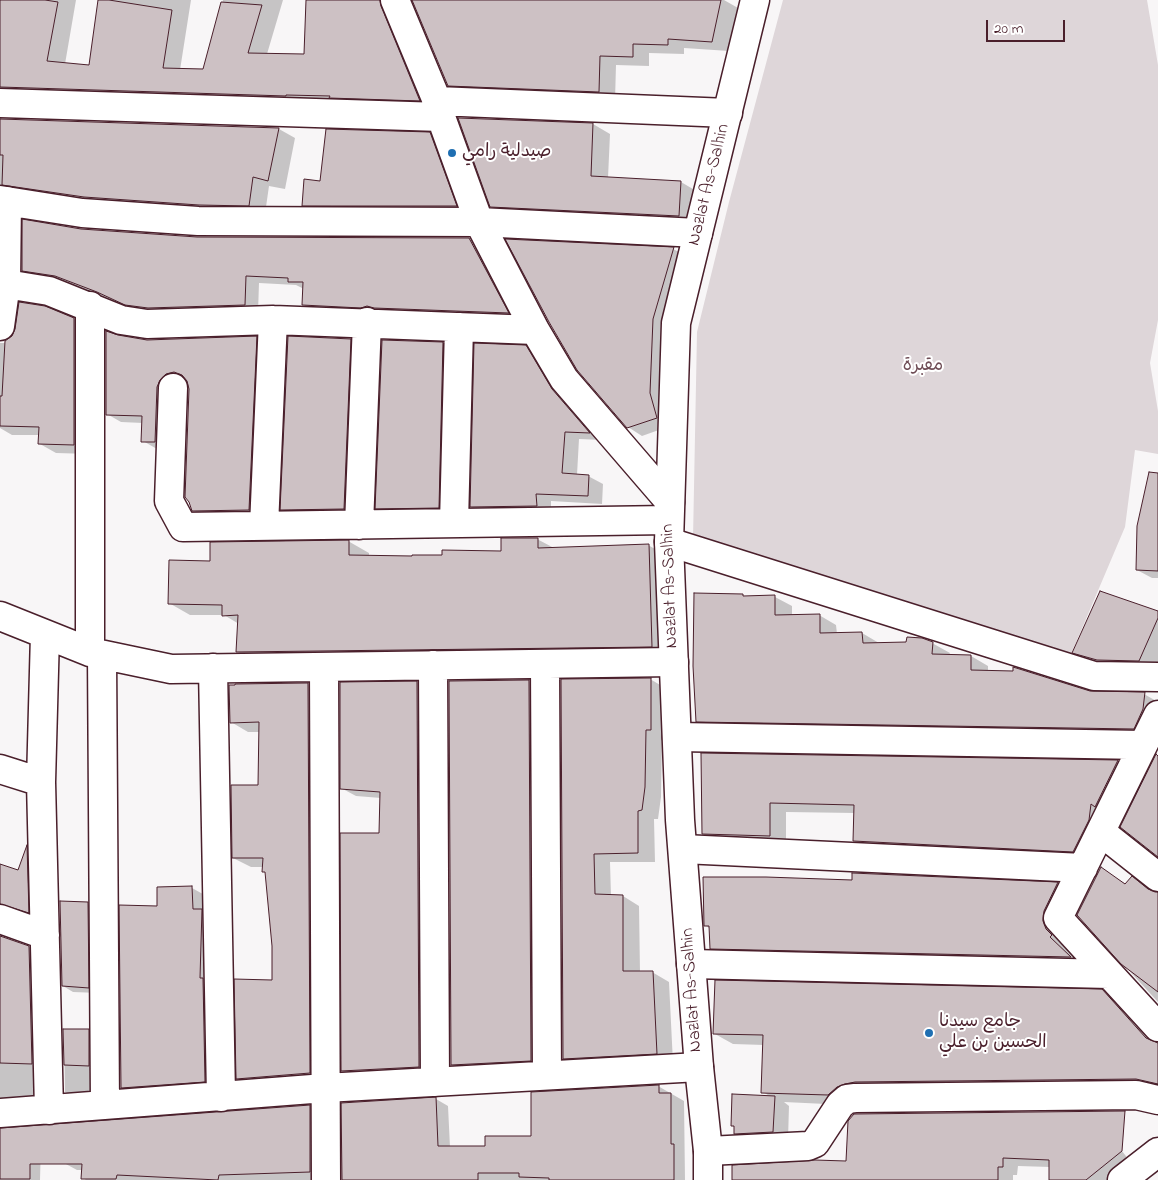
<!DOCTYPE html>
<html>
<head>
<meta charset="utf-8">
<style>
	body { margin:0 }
	#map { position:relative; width:1158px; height:1180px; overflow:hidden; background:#f8f6f7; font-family:"Indie Flower",sans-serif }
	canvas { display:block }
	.scale { position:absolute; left:986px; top:20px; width:79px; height:22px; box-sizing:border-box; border:2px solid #4a1f2b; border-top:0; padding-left:6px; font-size:15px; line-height:18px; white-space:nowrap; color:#4a1f2b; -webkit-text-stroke:4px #fff; paint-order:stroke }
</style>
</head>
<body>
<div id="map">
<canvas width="1158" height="1180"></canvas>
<div class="scale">20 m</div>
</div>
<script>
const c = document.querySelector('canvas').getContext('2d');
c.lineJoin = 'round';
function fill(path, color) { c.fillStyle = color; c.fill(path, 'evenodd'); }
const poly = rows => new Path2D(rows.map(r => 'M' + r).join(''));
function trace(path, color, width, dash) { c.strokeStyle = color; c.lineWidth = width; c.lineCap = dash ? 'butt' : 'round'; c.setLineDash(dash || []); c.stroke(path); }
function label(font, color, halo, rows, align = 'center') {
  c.font = font + ' "Indie Flower","Playpen Sans Arabic",sans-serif'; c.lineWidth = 4; c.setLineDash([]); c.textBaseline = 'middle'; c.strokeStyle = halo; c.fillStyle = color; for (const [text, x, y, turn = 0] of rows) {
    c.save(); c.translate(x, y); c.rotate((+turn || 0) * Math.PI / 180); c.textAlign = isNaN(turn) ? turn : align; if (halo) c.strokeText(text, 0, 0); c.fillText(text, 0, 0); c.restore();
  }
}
fill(poly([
	[783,0,1147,0,1158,65,1158,320,1150,363,1158,411,1158,454,1135,450,1125,527,1069,659,693,539,697,332,729,202]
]), '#ded6d9');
fill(poly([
	[0,0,76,0,65,64,90,66,99,0,191,0,180,70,204,71,223,0,283,0,267,54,305,55,307,0,399,0,435,109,0,112,2,120,279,129,295,138,285,189,269,186,265,214,216,214,20,193,0,279],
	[413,0,724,0,738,8,729,51,684,48,684,54,649,53,649,66,616,65,615,101,465,94,449,85],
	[593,124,610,134,608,178,681,182,698,192,696,225,508,216,491,206],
	[430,134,445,142,471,214,318,214,303,205,321,182],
	[81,230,197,238,469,239,483,247,521,321,318,313,304,305,304,289,296,285,259,283,258,313,140,312,113,300,70,284,37,278,23,270],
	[673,249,687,256,670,426,642,436,628,427,578,369],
	[74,319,90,329,90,454,56,453,40,444,40,435,12,435,0,428,0,343,4,343,13,337],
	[118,337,147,341,256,337,270,346,263,518,208,519,193,510,190,388,188,380,181,382,169,449,157,449,143,441,143,423,121,422,107,414],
	[350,340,364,348,357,516,295,517,282,509],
	[443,343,457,352,453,515,391,516,377,508],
	[526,347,541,355,603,440,579,439,577,475,588,476,603,484,602,504,551,501,551,514,486,515,471,507],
	[1158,480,1158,578,1152,578,1137,570],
	[537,539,554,548,648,545,669,557,672,658,258,663,238,652,239,624,224,615,190,615,169,603,212,562,348,541,369,553,369,557,443,557,503,552],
	[742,595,746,597,775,597,792,606,792,616,819,615,836,625,837,634,862,633,879,643,932,643,950,653,949,655,971,656,988,666,988,672,1089,692,1144,694,1158,702,1151,738,714,731,697,721],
	[1158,613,1158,673,1096,665,1074,652],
	[650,679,667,689,667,738,662,739,661,797,658,819,654,819,655,862,610,862,611,896,623,896,639,906,640,972,652,972,669,982,673,1063,580,1068,564,1058,562,680],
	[529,681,543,689,545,1068,466,1073,452,1065,450,682],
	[417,682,431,691,433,1075,357,1079,342,1071,380,834,381,798,356,796,341,788,341,684],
	[308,684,325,694,327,1083,255,1088,238,1078,273,982,273,946,266,873,264,871,264,867,251,867,233,858,260,787,260,732,248,732,231,722,236,685],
	[703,754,1118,761,1133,770,1089,860,869,850,854,841,855,813,786,812,786,845,719,843,703,834],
	[28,847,39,853,41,919,19,911,0,911,0,870,19,872],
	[1101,869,1126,884,1132,878,1158,893,1158,1002,1078,915],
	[853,874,1058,884,1073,892,1059,920,1086,966,726,957,711,948,710,929,705,925,853,882],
	[192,888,210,898,223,1092,140,1098,122,1087],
	[88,904,98,910,99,993,73,992,63,986],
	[0,936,29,947,42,955,45,1101,0,1111],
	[1102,991,1121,1001,1158,1042,1158,1089,1118,1090,1100,1079,1095,1074,1076,1090,847,1105,784,1102,789,1106,788,1140,750,1142,735,1133,735,1127,732,1126,771,1097,763,1092,764,1045,733,1044,715,1034],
	[64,1030,89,1030,96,1034,96,1094,73,1096,65,1092],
	[658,1086,684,1101,685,1180,343,1180,436,1099,448,1106,450,1147,486,1147,532,1137],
	[310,1106,322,1113,323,1180,86,1180,83,1178,83,1170,77,1170,64,1163,41,1143,40,1180,0,1180,0,1130],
	[1099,1121,1132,1164,1111,1180,1050,1180,1050,1167,1018,1166,1017,1175,1013,1175,1013,1180,733,1180]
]), '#0003');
const building = poly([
	[0,0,45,0,58,2,47,61,89,65,98,0,109,0,172,10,163,68,203,69,221,2,262,5,248,53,304,54,306,0,380,0,381,6,420,101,329,98,330,96,286,95,286,96,0,87,0,0],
	[412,0,721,0,712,42,668,39,668,45,633,44,633,57,600,56,599,92,448,86,412,0],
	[458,118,593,123,591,176,681,181,679,216,490,207,458,118],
	[0,119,279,128,268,181,253,177,249,206,199,205,84,197,2,185,3,155,0,155,0,119],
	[326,129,430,132,457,206,302,206,304,179,320,181,326,129],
	[22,219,81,229,197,237,469,238,509,313,374,308,367,306,361,308,302,305,303,282,288,282,288,278,246,276,245,305,148,308,125,305,97,292,55,276,22,271,22,219],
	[505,239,674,247,653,319,650,393,657,418,627,428,577,370,549,322,505,239],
	[19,302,45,306,74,318,74,445,38,444,39,427,0,426,0,396,2,396,5,341,12,336,15,329,19,302],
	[106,331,118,335,147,340,257,336,249,510,192,511,189,502,185,497,189,389,187,381,182,375,174,372,166,374,160,380,157,387,155,442,141,442,142,416,106,415,106,331],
	[288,336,351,339,344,509,280,510,288,336],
	[382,340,443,342,439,508,375,509,382,340],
	[474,343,526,345,552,389,590,433,565,432,562,473,589,475,588,496,536,494,537,506,470,507,474,343],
	[1149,472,1158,473,1158,571,1136,570,1137,526,1149,472],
	[501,538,538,538,538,548,649,544,652,647,236,652,238,615,222,616,222,605,168,604,169,560,210,561,210,542,349,540,349,555,412,556,412,555,442,555,442,550,501,551,501,538],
	[1100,591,1158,611,1158,618,1139,661,1097,660,1072,653,1100,591],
	[694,593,743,594,743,596,775,595,775,615,820,614,820,633,862,632,863,643,906,642,907,637,922,638,933,642,932,654,971,655,971,670,1013,671,1013,667,1090,691,1145,692,1143,709,1134,729,696,722,693,666,694,593],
	[651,678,651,730,646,730,645,787,642,810,638,811,638,853,594,854,595,894,623,895,623,971,653,971,657,1054,563,1059,561,679,651,678],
	[529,680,531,1061,451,1065,449,681,529,680],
	[417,681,419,1067,341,1071,340,833,379,833,380,792,340,789,340,682,417,681],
	[308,683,310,1073,236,1079,234,979,272,980,272,946,265,872,262,872,263,858,232,858,231,785,258,785,259,722,230,723,229,685,235,685,235,684,308,683],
	[701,753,1118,760,1095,807,1091,804,1089,820,1073,852,853,841,854,805,770,803,770,836,702,834,701,753],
	[1156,754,1158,756,1158,857,1120,827,1156,754],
	[27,845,29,913,0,904,0,864,18,870,27,845],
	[1101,867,1125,884,1132,876,1148,889,1158,892,1158,992,1121,964,1077,915,1101,867],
	[852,873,1058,882,1044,911,1043,921,1046,929,1052,935,1050,937,1071,957,710,949,709,926,704,926,703,877,766,877,852,880,852,873],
	[192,886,193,909,202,909,200,978,203,978,205,1082,121,1088,119,905,157,906,157,887,192,886],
	[60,901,88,902,89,988,62,986,60,901],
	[0,936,29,946,32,1064,0,1063,0,936],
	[715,980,1102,989,1146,1038,1158,1043,1158,1084,1136,1079,855,1082,845,1084,837,1087,828,1095,761,1093,763,1035,713,1034,715,980],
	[63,1029,89,1029,89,1066,64,1065,63,1029],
	[659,1085,659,1093,671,1093,671,1144,674,1144,674,1180,549,1180,549,1178,519,1177,519,1173,478,1173,478,1180,342,1180,341,1103,436,1097,438,1146,485,1146,485,1136,531,1136,531,1092,659,1085],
	[732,1094,775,1096,773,1132,734,1134,734,1126,731,1126,732,1094],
	[310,1105,310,1172,219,1175,218,1180,117,1175,116,1179,81,1179,82,1164,30,1164,30,1179,0,1179,0,1128,310,1105],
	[1125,1111,1122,1151,1086,1180,1049,1180,1049,1160,1003,1158,1003,1167,998,1167,998,1180,732,1180,732,1165,815,1160,846,1161,848,1121,854,1114,1125,1111]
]);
fill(building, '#cdc1c4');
trace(building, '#4a1f2b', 1);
const minor = poly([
	[395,0,437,101,441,117,479,222,535,330,564,379,670,502],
	[437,101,728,113],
	[0,103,441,117],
	[0,200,82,213,198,221,479,222,698,233],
	[0,283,49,291,121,320,147,324,273,320,535,330],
	[0,326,6,283,7,201],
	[173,388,169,501,183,527,669,520],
	[454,523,459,327],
	[359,525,367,322],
	[264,526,273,320],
	[669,542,1094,676,1158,677],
	[0,616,90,652,171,669,674,662],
	[45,634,41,782,49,1110],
	[90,652,90,306],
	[102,655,105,1105],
	[545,664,547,1075],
	[433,665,435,1082],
	[324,667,326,1180],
	[213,668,221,1097],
	[1158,715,1058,918,1158,1027],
	[677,737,1143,745],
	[0,769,41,782],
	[1101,832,1158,877],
	[683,849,1083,868],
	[0,919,45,935],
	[691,964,1109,974],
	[0,1113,325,1088,699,1067],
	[708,1151,808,1146,815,1143,840,1105,847,1099,855,1098,1136,1095,1158,1100]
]);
const tertiary = poly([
	[1122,1180,1158,1152]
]);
const primary = poly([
	[708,1180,708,1151,699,1067,680,820,669,542,676,323,755,0]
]);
trace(minor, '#4a1f2b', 31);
trace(tertiary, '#4a1f2b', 31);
trace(primary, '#4a1f2b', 31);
trace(minor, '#fff', 28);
trace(tertiary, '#fff', 28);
trace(primary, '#fff', 28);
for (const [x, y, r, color] of [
	[452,153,5,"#1f6fb2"],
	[929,1033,5,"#1f6fb2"]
]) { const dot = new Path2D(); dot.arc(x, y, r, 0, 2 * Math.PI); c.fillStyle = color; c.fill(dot); trace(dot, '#fff', 2); }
label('18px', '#4a1f2b', '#fff', [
	["صيدلية رامي",462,153],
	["جامع سيدنا",939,1023],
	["الحسين بن علي",939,1044]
], 'left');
label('18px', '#4a1f2b', '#fff', [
	["Nazlat As-Salhin",710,185,-76],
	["Nazlat As-Salhin",671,586,-92],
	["Nazlat As-Salhin",693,990,-94]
]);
label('18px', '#6f4d56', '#fff', [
	["مقبرة",923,367]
]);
</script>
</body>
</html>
